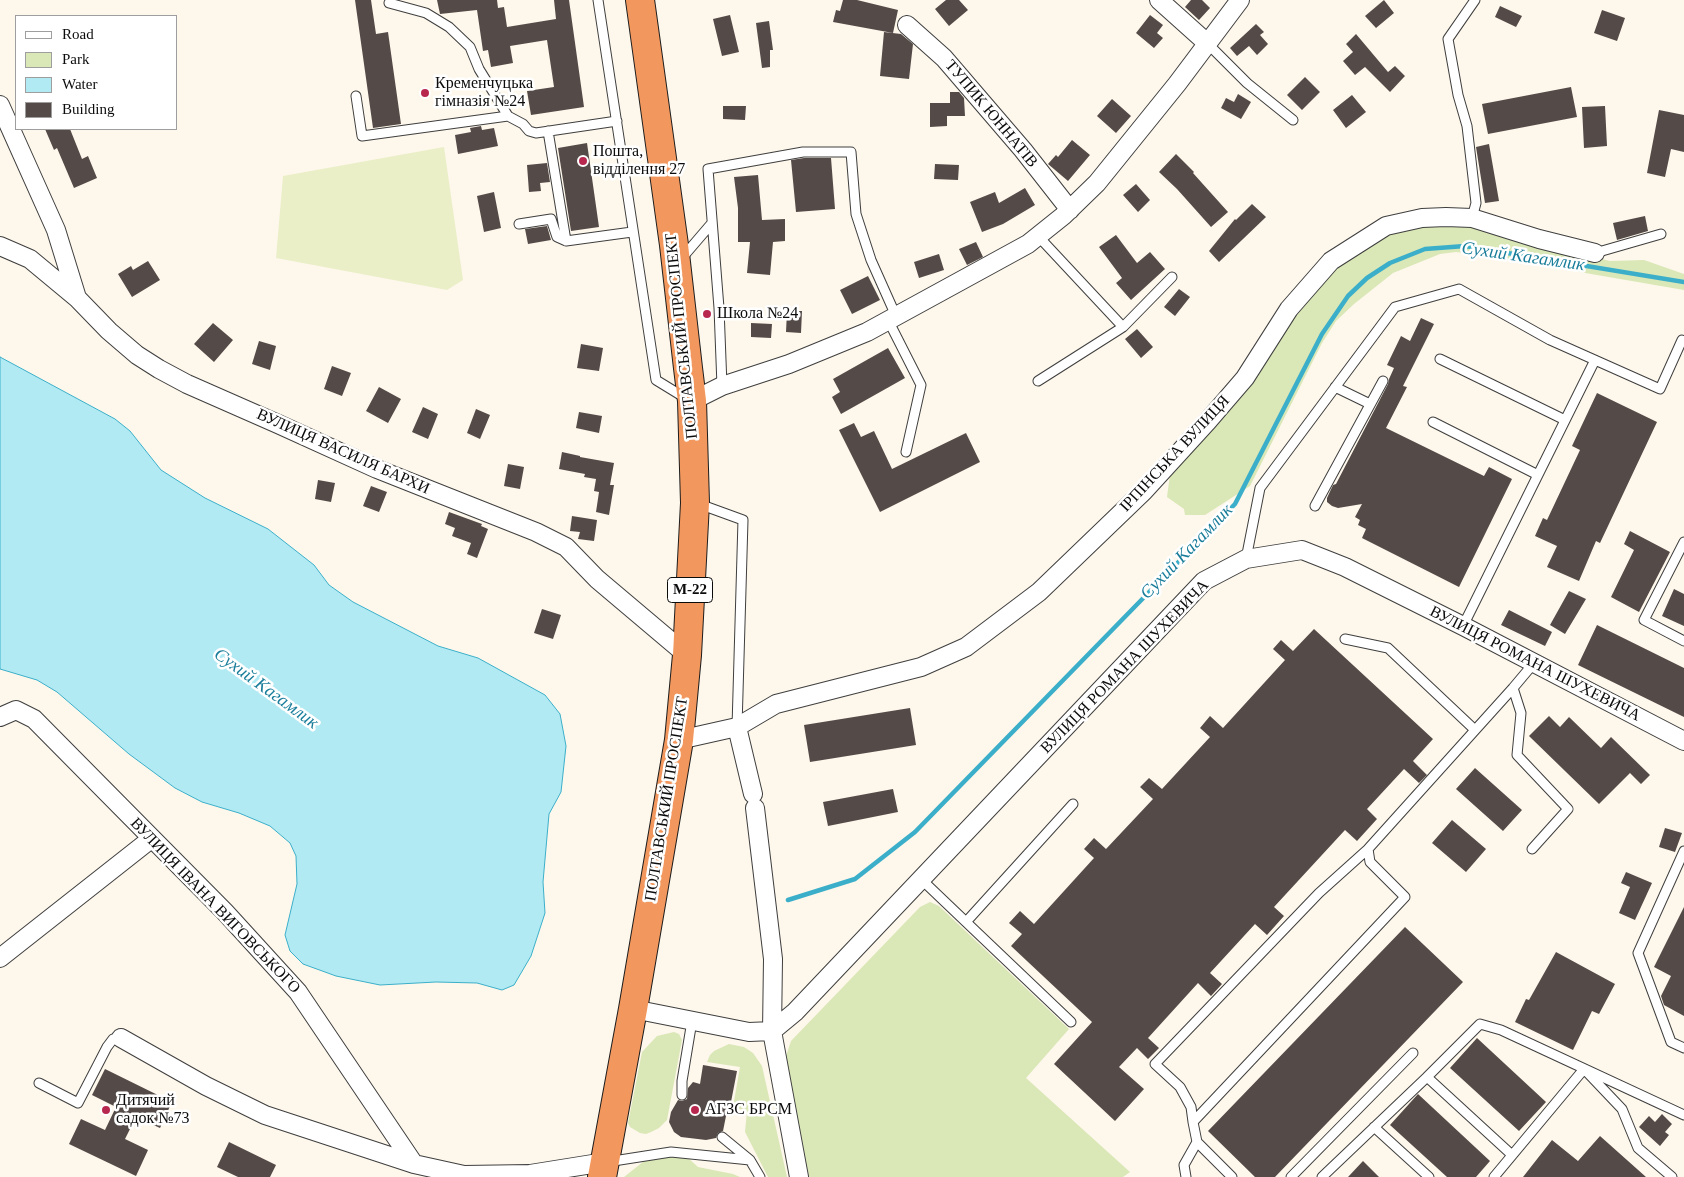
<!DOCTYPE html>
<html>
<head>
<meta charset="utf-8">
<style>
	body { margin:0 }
	#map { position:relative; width:1684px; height:1177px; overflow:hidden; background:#fef7eb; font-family:Georgia,serif }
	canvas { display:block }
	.legend { position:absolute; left:15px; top:15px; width:162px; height:115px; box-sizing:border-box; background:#fff; border:1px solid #9e9e9e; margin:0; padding:6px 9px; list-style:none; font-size:15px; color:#0c0c0c }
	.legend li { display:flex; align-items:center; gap:10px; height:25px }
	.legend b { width:25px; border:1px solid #9e9e9e }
</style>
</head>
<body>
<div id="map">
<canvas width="1684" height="1177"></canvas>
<ul class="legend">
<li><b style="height:6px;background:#fff"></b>Road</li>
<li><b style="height:14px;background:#dae7b7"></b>Park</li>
<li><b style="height:14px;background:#b2eaf4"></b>Water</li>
<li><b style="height:14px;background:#544b49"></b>Building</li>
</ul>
</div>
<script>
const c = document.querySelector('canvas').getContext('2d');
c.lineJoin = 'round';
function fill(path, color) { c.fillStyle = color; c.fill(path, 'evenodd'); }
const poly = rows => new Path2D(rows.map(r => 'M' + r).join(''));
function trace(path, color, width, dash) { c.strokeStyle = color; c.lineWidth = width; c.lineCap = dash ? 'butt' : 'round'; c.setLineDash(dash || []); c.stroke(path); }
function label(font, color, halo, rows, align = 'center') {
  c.font = font + ' Georgia,serif'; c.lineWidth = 5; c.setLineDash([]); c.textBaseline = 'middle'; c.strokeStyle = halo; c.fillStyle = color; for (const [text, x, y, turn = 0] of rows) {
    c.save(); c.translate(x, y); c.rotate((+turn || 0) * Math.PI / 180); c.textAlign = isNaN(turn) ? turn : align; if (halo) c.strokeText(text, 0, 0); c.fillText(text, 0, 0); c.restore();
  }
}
fill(poly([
	[1424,224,1476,228,1610,261,1644,260,1684,274,1684,290,1481,255,1456,252,1440,254,1393,273,1354,304,1336,321,1322,343,1250,486,1205,515,1185,515,1184,509,1167,497,1171,467,1282,328,1334,268,1389,232],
	[930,902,939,906,1069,1029,1026,1078,1130,1172,1123,1177,806,1177,786,1075,786,1056,791,1041,920,907],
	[674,1032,679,1034,682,1040,667,1120,659,1128,651,1132,646,1134,640,1133,630,1127,628,1123,642,1052,657,1036],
	[729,1044,744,1047,753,1053,762,1066,787,1177,768,1177,745,1132,747,1111,733,1107,740,1067,707,1062,710,1055,714,1051],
	[680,1155,688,1158,698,1167,733,1174,740,1177,624,1177,648,1158]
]), '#dae7b7');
fill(poly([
	[444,147,463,280,447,290,276,258,283,176]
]), '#eaefc8');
const water = poly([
	[0,357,115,419,130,431,161,470,205,498,268,529,314,565,329,585,353,602,438,646,478,658,545,695,560,714,566,746,561,792,549,814,543,882,545,913,531,956,514,985,502,990,477,983,436,982,380,985,336,976,303,964,290,951,285,935,297,884,296,856,290,843,270,826,239,813,202,802,175,788,129,754,57,692,37,680,0,669,0,357]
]);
fill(water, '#b2eaf4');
trace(water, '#3bafc9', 1);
trace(poly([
	[788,900,855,879,915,832,1235,504,1322,334,1348,296,1367,278,1390,263,1425,249,1465,246,1684,282]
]), '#3bafc9', 4.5);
fill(poly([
	[355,0,371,0,376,34,388,32,401,124,373,128],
	[437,0,497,0,498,8,504,7,507,27,556,19,554,0,569,0,584,107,531,115,527,91,554,87,547,40,510,46,513,63,491,67,488,50,483,51,477,10,440,14],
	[843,0,857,0,898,10,893,33,833,22,836,10,840,11],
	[946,0,959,0,968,10,949,26,935,9],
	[1191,0,1202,0,1210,8,1199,20,1185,7],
	[1384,0,1394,13,1376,28,1365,16],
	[1500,6,1522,16,1516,27,1495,17],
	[1602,10,1625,18,1617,41,1594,33],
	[730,15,739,52,722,56,713,19],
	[1150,15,1163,25,1157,33,1163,38,1154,48,1136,33],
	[769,21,773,50,770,50,770,67,762,68,756,23],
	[1256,24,1264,32,1260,35,1268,44,1257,55,1249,46,1237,56,1230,48],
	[884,32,901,34,913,44,909,79,880,76],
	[1356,34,1388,72,1395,66,1405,76,1390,92,1365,67,1355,75,1343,61,1353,52,1346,44],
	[1305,77,1320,92,1302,110,1287,95],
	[1571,87,1577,117,1488,134,1482,104],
	[950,92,959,92,964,98,965,116,947,116,947,126,930,127,930,103,950,103],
	[1238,94,1251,102,1241,119,1221,108,1226,98,1234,102],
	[1352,95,1366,112,1346,128,1333,110],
	[1112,99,1131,116,1116,133,1097,116],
	[723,106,746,106,745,120,723,119],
	[1605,106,1607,146,1584,148,1582,107],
	[1659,110,1684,115,1684,152,1671,149,1665,177,1647,173],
	[481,126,482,130,494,128,498,146,458,154,455,135,471,132,470,128],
	[45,129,70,129,82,159,88,156,97,178,74,188,57,148,54,150],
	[1072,140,1090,155,1068,181,1048,164,1056,155,1058,157],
	[587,143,599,227,571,231,558,148],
	[1489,144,1499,201,1485,203,1476,147],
	[1176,154,1194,172,1193,173,1228,212,1211,227,1177,189,1159,172],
	[804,158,831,158,835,209,796,212,791,160],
	[547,163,550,182,540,183,541,191,529,192,527,165],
	[935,164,959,165,958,180,934,179],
	[758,175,762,220,785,219,785,241,773,242,770,275,747,273,750,242,738,242,738,208,734,177],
	[1136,184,1150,200,1138,212,1123,195],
	[1025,188,1035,205,1003,224,982,232,970,202,995,192,999,203],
	[494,192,501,228,484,232,477,196],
	[1252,204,1266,217,1219,262,1209,251,1235,219,1236,220],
	[1645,216,1648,231,1617,240,1613,223],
	[547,226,551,240,528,244,525,229],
	[1116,235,1137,263,1150,252,1165,269,1131,300,1116,283,1122,278,1099,247],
	[976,242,983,257,967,265,959,249],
	[939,254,944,270,919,278,914,262],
	[148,261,160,280,132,297,118,274,131,266,133,270],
	[868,276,880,300,852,314,840,290],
	[1179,289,1190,297,1175,316,1164,307],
	[787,311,802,311,801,333,786,332],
	[1421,318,1434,324,1403,386,1407,387,1386,428,1484,476,1489,467,1512,479,1459,587,1362,538,1366,529,1358,525,1360,520,1355,517,1362,504,1338,508,1332,506,1327,502,1327,498,1333,485,1336,484,1388,384,1389,379,1394,368,1387,365,1401,336,1410,341],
	[213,323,233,340,214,362,194,344],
	[751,323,772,324,771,338,751,337],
	[1137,329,1153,347,1141,358,1125,339],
	[259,341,276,346,270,370,252,364],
	[581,344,603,348,599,371,577,368],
	[888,348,905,378,841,414,832,397,840,392,833,379],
	[332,366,351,373,342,396,324,389],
	[379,387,401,399,388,423,366,411],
	[1597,393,1657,422,1600,543,1596,541,1579,581,1547,567,1557,546,1535,536,1543,518,1547,520,1580,450,1572,446],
	[423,407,438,414,428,439,412,432],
	[476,409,490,415,480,439,467,433],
	[579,412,602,416,599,433,576,428],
	[854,423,861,437,874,431,892,469,966,433,980,462,880,512,839,430],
	[562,452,580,456,580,457,614,463,610,485,614,485,609,515,596,512,599,492,594,491,596,479,584,477,585,474,559,469],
	[508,464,524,467,520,489,504,486],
	[318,480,335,483,331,502,315,499],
	[371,486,387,492,379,512,363,506],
	[449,512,482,524,481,526,488,529,477,558,467,554,471,543,452,536,455,528,445,524],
	[572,516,597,520,594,541,578,539,580,532,570,531],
	[1630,531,1670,552,1639,612,1611,597,1634,550,1624,544],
	[1674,589,1684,594,1684,626,1662,616],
	[1569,591,1586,599,1565,634,1550,625],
	[542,609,561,615,553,639,534,633],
	[1509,610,1552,632,1545,646,1501,625],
	[1597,625,1684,668,1684,717,1578,665],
	[1314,629,1433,739,1413,761,1427,775,1419,783,1404,769,1367,809,1377,819,1357,841,1345,830,1274,907,1284,916,1267,935,1255,924,1210,973,1222,984,1211,996,1198,983,1148,1038,1159,1048,1148,1059,1137,1048,1119,1067,1144,1089,1115,1121,1054,1064,1092,1022,1011,946,1022,934,1009,923,1020,911,1034,924,1094,858,1084,849,1094,838,1106,849,1153,799,1140,787,1149,778,1162,789,1210,737,1200,728,1210,716,1223,728,1285,660,1273,649,1281,640,1293,651],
	[910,708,916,745,810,762,804,725],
	[1549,716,1560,727,1569,717,1601,748,1611,737,1650,775,1641,784,1630,773,1599,804,1529,736],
	[1475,768,1522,810,1503,831,1456,789],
	[893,789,898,812,828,826,823,802],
	[1452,820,1486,849,1466,872,1432,843],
	[1665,828,1682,833,1675,852,1659,847],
	[1626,872,1652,883,1635,920,1619,913,1630,887,1621,883],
	[1684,907,1684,1016,1664,1005,1661,996,1671,976,1654,967],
	[1405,927,1463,982,1275,1177,1255,1177,1208,1131],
	[1556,952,1615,984,1599,1014,1592,1011,1573,1050,1515,1022,1526,999,1529,1000],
	[1477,1038,1546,1102,1519,1131,1450,1068],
	[703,1065,737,1071,731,1102,729,1101,723,1131,718,1133,716,1138,706,1140,681,1137,674,1132,669,1122,671,1112,678,1100,682,1101,687,1099,688,1088,693,1082,700,1084],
	[105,1069,172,1102,160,1128,136,1117,125,1139,148,1150,136,1176,69,1144,81,1119,105,1130,116,1107,92,1095],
	[1418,1094,1490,1161,1476,1177,1447,1177,1390,1125],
	[1662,1114,1672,1124,1665,1132,1669,1135,1660,1146,1639,1127,1649,1116,1655,1122],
	[1600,1136,1646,1177,1523,1177,1552,1140,1578,1161],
	[229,1142,276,1165,270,1177,238,1177,217,1167],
	[1363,1161,1379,1177,1348,1177]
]), '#544b49');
const service = poly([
	[598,0,656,380,687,399],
	[389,3,426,13,449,27,470,47,479,69,508,116],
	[1207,43,1247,83,1293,120],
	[356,96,362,136,508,116,523,124,529,131,536,133,617,121],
	[548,131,566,241],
	[1472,218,1476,203,1467,126,1458,95,1448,39,1475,0],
	[519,224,551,219,557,237,566,241,632,232],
	[1038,236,1123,327,1172,277],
	[1595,253,1661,234],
	[682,258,712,223],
	[888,320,921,385,906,452],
	[1440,359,1565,420],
	[1038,381,1123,327],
	[722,386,719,308,708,169,803,152,851,152,856,214,871,260,896,316],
	[1335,387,1370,404],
	[1433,422,1538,475],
	[699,504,743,520,737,727],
	[1315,506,1383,381],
	[1684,542,1644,620,1684,641],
	[1246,559,1260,488,1395,307,1459,289,1550,340,1660,389,1682,340],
	[1463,626,1595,360],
	[1345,639,1388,648,1475,730],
	[1513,688,1521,713,1517,755,1568,809,1532,849],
	[1684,851,1638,953,1671,1042,1684,1048],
	[922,880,966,922,1073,804],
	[966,922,1071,1022],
	[1427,1077,1480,1024,1501,1030,1684,1115],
	[39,1083,78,1103,107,1047,113,1039,121,1038],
	[682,1095,682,1081,692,1021],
	[1193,1122,1191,1107,1180,1087,1155,1064,1319,893,1368,849],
	[1374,1127,1429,1177],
	[722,1137,750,1160,760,1177],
	[607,1162,671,1152,750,1160],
	[1186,1177,1184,1165,1197,1142],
	[1232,1177,1197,1142,1193,1122,1405,897,1370,862,1368,849,1513,688,1534,663],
	[1291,1177,1413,1053],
	[1322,1177,1427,1077,1512,1155],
	[1494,1177,1584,1069,1622,1109,1638,1148,1672,1177]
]);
const minor = poly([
	[1159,0,1207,43],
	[907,25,944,58,1023,150,1070,210],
	[0,105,56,230,77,298],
	[0,246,30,259,77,298,109,331,137,355,159,369,187,384,278,424,377,469,536,532,566,547,597,579,687,655],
	[692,401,722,386,789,364,867,332,1028,244,1063,216,1097,183,1177,84,1240,0],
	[0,717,16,710,34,719,225,912,298,992,414,1164],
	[737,727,753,794],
	[679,740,737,727,776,704,921,667,966,647,1039,592,1144,491,1208,421,1245,378,1289,309,1331,261,1386,226,1422,218,1446,217,1472,218,1539,239,1595,253],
	[755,808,773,959,772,1031,799,1177],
	[0,958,151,839],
	[633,1009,749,1032,772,1031,795,1012,1204,581,1246,559,1302,550,1345,567,1463,626,1684,741],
	[121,1038,206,1086,265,1115,414,1164,464,1175,530,1174,605,1162]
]);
const trunk = poly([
	[602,1177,633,1009,679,740,687,655,695,503,692,401,688,368,674,245,640,0]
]);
trace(service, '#3f3f3f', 11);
trace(minor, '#3f3f3f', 20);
trace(trunk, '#1d1d1d', 30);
trace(service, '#fff', 9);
trace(minor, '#fff', 18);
trace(trunk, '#f2985e', 28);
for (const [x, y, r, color] of [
	[425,93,5,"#b8284e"],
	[583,161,5,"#b8284e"],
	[707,314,5,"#b8284e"],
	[106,1110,5,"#b8284e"],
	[695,1110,5,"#b8284e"]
]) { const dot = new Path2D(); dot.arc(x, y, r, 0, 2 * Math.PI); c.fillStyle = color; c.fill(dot); trace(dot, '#fff', 2); }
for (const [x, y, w] of [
	[690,590,45]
]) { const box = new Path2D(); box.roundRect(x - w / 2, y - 12.5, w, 25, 4); c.fillStyle = '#fff'; c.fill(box); trace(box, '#0c0c0c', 1); }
label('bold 15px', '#0c0c0c', null, [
	["М-22",690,590]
]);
label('16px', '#0c0c0c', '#fff', [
	["Кременчуцька",435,84],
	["гімназія №24",435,102],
	["Пошта,",593,152],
	["відділення 27",593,170],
	["Школа №24",717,314],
	["Дитячий",116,1101],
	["садок №73",116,1119],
	["АГЗС БРСМ",705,1110]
], 'left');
label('16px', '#0c0c0c', '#fff', [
	["ТУПИК ЮННАТІВ",991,114,50],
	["ПОЛТАВСЬКИЙ ПРОСПЕКТ",682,336,-96],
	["ВУЛИЦЯ ВАСИЛЯ БАРХИ",343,452,24],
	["ІРПІНСЬКА ВУЛИЦЯ",1175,454,-47],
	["ВУЛИЦЯ РОМАНА ШУХЕВИЧА",1535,664,27],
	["ВУЛИЦЯ РОМАНА ШУХЕВИЧА",1125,667,-46],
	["ПОЛТАВСЬКИЙ ПРОСПЕКТ",667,799,-81],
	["ВУЛИЦЯ ІВАНА ВИГОВСЬКОГО",215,906,46]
]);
label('italic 18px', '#197d9a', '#fff', [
	["Сухий Кагамлик",1523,257,8],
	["Сухий Кагамлик",1187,552,-46],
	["Сухий Кагамлик",266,689,36]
]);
</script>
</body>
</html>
